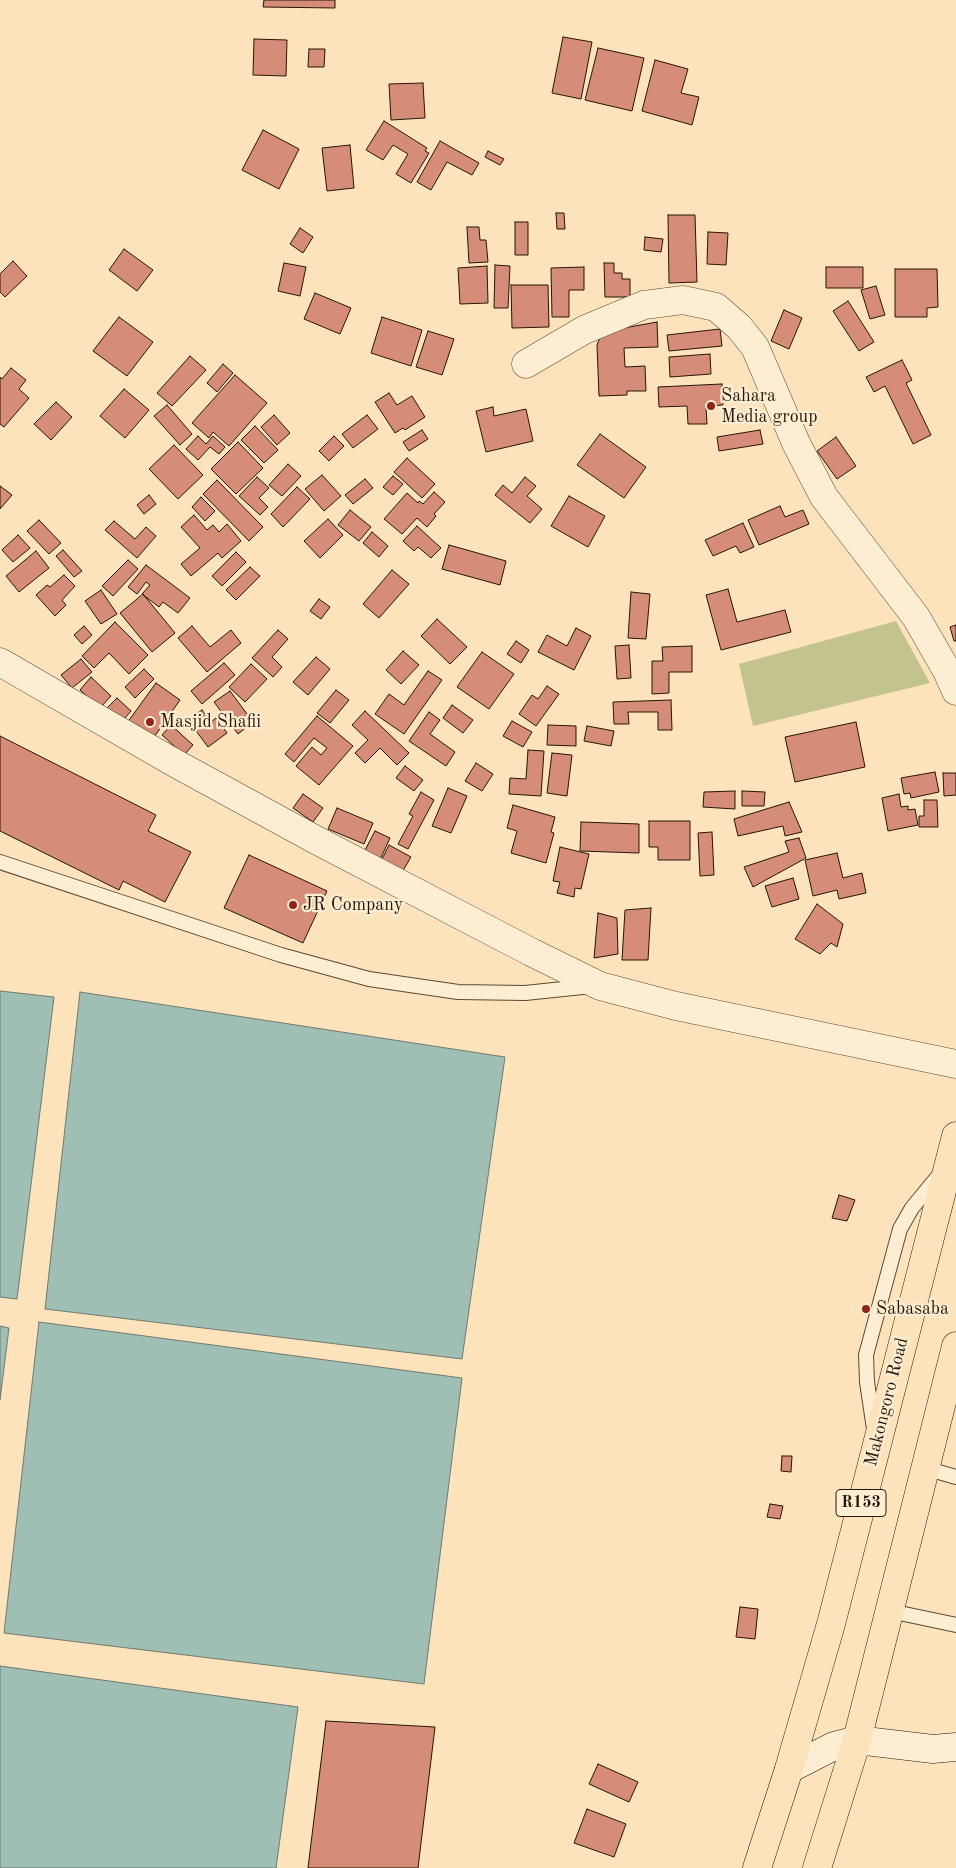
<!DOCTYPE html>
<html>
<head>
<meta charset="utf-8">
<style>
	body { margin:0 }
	canvas { display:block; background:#fce3bc }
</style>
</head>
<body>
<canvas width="956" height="1868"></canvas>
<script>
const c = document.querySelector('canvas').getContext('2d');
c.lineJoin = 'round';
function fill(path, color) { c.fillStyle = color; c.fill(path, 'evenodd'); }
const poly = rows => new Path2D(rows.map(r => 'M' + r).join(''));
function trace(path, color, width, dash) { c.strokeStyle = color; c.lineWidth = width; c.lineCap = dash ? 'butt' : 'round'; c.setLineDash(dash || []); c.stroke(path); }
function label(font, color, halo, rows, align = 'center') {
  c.font = font + ' "Old Standard TT",serif'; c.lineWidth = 4.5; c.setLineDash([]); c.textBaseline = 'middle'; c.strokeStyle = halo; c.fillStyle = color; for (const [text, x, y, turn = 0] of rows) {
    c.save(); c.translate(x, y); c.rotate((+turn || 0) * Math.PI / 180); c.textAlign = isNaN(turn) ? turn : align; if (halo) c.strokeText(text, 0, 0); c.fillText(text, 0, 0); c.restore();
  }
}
fill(poly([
	[896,621,930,683,753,726,739,664]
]), '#c2c38e');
const water = poly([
	[0,991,54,997,17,1299,0,1297,0,991],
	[80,992,505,1057,462,1359,45,1309,80,992],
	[39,1322,462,1378,424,1684,4,1633,39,1322],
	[0,1326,9,1328,0,1400,0,1326],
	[0,1666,298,1707,276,1868,0,1868,0,1666]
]);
fill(water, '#9fbeb4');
trace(water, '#6f7a6e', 1);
const building = poly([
	[264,0,335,0,335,8,263,7,264,0],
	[563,37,592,42,581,99,552,93,563,37],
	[254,39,287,40,286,76,253,75,254,39],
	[598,48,644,58,632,111,585,100,598,48],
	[309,49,325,49,324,67,308,67,309,49],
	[655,60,688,69,681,93,699,97,692,125,642,111,655,60],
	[423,83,425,118,391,120,389,84,423,83],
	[384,121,427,148,425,151,429,153,411,183,396,174,408,154,393,145,383,160,366,150,384,121],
	[263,130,299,149,279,189,242,170,263,130],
	[440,141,479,163,472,175,447,162,431,190,417,182,440,141],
	[350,145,354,188,327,191,322,148,350,145],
	[488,151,504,159,500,165,485,157,488,151],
	[556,213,564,213,565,229,557,229,556,213],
	[668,215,695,215,697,282,669,283,668,215],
	[515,222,528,222,528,255,515,255,515,222],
	[467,227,479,227,480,240,486,240,488,262,469,263,467,227],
	[300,228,313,237,303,253,290,244,300,228],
	[708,232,728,233,726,265,707,264,708,232],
	[645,237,663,239,661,252,644,250,645,237],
	[124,249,153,270,137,291,109,270,124,249],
	[13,261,27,276,5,297,0,292,0,274,13,261],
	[284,263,306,267,300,296,278,291,284,263],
	[604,263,614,263,614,273,622,273,622,279,630,279,630,297,605,297,604,263],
	[495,265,510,266,508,308,494,308,495,265],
	[487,266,488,303,460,304,458,268,487,266],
	[584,267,584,290,569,290,569,317,552,317,551,268,584,267],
	[826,267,863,267,863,288,826,288,826,267],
	[895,269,937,269,938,307,927,308,927,317,895,317,895,269],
	[511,285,548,285,549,327,512,328,511,285],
	[876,286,885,315,870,319,861,290,876,286],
	[315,293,351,308,340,334,304,319,315,293],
	[848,301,874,342,859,351,833,311,848,301],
	[784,310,802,318,789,349,771,341,784,310],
	[119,317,153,342,127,376,93,351,119,317],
	[382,317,422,330,411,366,371,353,382,317],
	[657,322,658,347,624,348,625,367,645,366,646,391,627,391,627,395,599,396,597,345,602,332,657,322],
	[720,329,722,346,669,351,667,335,720,329],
	[428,331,454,339,442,375,416,367,428,331],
	[710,354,711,374,670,377,669,357,710,354],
	[190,356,206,370,172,406,157,393,190,356],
	[902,360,912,380,906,383,931,435,913,444,885,386,874,392,866,377,902,360],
	[223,364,233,373,217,392,207,383,223,364],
	[11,368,26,380,19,389,29,398,4,427,0,424,0,377,2,379,11,368],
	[235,375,267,403,229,446,213,432,209,438,192,423,235,375],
	[722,384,723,405,706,406,707,424,688,424,687,406,659,407,658,387,722,384],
	[124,389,149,410,125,438,100,416,124,389],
	[389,393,397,405,412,396,425,417,405,430,403,428,395,433,375,402,389,393],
	[56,402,72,417,51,440,34,424,56,402],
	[167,405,192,434,180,445,154,416,167,405],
	[493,407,494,416,526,409,533,441,486,452,476,411,493,407],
	[274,415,290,433,277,445,261,427,274,415],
	[367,415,378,429,353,448,342,434,367,415],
	[255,426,278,450,264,463,241,440,255,426],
	[422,430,428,439,409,451,403,442,422,430],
	[760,430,763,444,719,451,717,437,760,430],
	[600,434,646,467,624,498,577,465,600,434],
	[198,436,206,444,213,436,225,447,219,454,210,447,198,460,186,449,198,436],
	[334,436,344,446,329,461,319,451,334,436],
	[836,437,856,466,837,479,817,451,836,437],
	[238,442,263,468,236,494,211,469,238,442],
	[174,445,203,475,178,499,149,469,174,445],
	[407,458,435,484,422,498,394,472,407,458],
	[288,464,301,476,282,496,269,485,288,464],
	[322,475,341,496,324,511,305,489,322,475],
	[393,476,403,484,393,495,383,487,393,476],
	[257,477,269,488,259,498,268,507,260,515,239,496,257,477],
	[525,477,536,486,527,496,542,509,530,523,495,495,503,485,512,493,525,477],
	[365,479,373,488,353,504,345,495,365,479],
	[217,480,263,527,249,541,203,494,217,480],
	[0,486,12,495,0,509,0,486],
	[297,487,310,499,283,527,271,514,297,487],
	[434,492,445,502,434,514,436,516,427,527,417,518,402,534,384,519,407,493,418,503,419,501,423,504,434,492],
	[149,495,156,504,144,514,137,505,149,495],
	[569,496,605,516,588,547,551,526,569,496],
	[201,497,215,511,205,521,192,507,201,497],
	[780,506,785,517,803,510,809,524,759,545,748,520,780,506],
	[350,510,371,527,359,541,338,525,350,510],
	[194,515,207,530,213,525,219,532,227,524,241,541,222,558,218,553,191,576,181,564,200,548,181,527,194,515],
	[328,519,343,535,320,558,304,541,328,519],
	[39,520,61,543,49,554,27,531,39,520],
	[114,521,135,539,146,527,156,536,137,558,105,530,114,521],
	[743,523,754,547,740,553,736,546,713,556,705,540,743,523],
	[417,526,441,548,431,558,418,547,414,551,403,541,417,526],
	[372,532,388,546,379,557,363,543,372,532],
	[18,535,30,548,13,562,2,550,18,535],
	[449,545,506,561,500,585,442,569,449,545],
	[63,550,82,571,74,577,56,556,63,550],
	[36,551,49,568,19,592,6,576,36,551],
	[236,552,246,562,222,586,212,576,236,552],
	[128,560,138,569,113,596,102,586,128,560],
	[146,565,190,598,178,613,163,602,159,607,142,594,150,585,146,582,137,594,128,587,146,565],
	[250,567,260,576,236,600,226,590,250,567],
	[392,570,409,584,379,618,363,604,392,570],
	[64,575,75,586,62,600,66,605,55,616,36,595,47,585,50,587,64,575],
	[728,589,737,622,785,610,791,632,721,650,706,595,728,589],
	[101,590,117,614,101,624,85,601,101,590],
	[631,592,650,594,646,639,628,638,631,592],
	[143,594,175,633,152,652,120,613,143,594],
	[319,599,330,607,321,619,310,611,319,599],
	[437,619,467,647,450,664,421,636,437,619],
	[115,622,148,655,129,674,109,653,94,668,82,656,115,622],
	[956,625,956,641,954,641,950,627,956,625],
	[84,626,92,635,82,644,74,635,84,626],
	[192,626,210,647,231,630,241,643,207,672,178,638,192,626],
	[576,628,591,636,574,670,538,652,547,635,567,646,576,628],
	[278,630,288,639,272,657,282,667,273,677,252,658,278,630],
	[516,641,529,650,521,663,507,654,516,641],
	[629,645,631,678,617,679,615,646,629,645],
	[692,646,692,672,669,672,669,693,652,694,652,661,663,661,662,647,692,646],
	[403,651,419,665,401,684,386,670,403,651],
	[482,652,514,674,489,709,457,687,482,652],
	[316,657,330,669,308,695,293,682,316,657],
	[81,659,92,672,72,688,61,675,81,659],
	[224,663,235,675,202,704,191,691,224,663],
	[251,664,267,679,245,702,229,687,251,664],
	[144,669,154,679,135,698,125,687,144,669],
	[428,671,442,680,404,734,375,714,389,694,404,705,428,671],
	[91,677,111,696,100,708,80,690,91,677],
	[156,683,180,700,152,740,127,723,156,683],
	[547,686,559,694,536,726,519,714,532,695,538,699,547,686],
	[336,690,349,700,330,723,317,713,336,690],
	[230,691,253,722,238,734,214,702,230,691],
	[117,698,131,711,119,725,104,711,117,698],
	[671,700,672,730,658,730,658,712,628,712,629,724,614,724,613,702,671,700],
	[452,705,473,720,463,733,443,718,452,705],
	[202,710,211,722,216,718,227,733,208,747,188,720,202,710],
	[365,711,409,753,397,765,380,748,365,763,355,753,368,740,352,725,365,711],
	[429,712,440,720,430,734,455,752,446,766,409,741,429,712],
	[317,716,353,746,319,785,296,766,312,747,321,755,327,748,314,738,294,762,285,754,317,716],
	[512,721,532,732,523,747,503,736,512,721],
	[856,722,865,767,795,782,785,737,856,722],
	[171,725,193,745,184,755,162,735,171,725],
	[548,725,576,726,576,746,547,745,548,725],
	[587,726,614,731,611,746,584,741,587,726],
	[0,736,156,815,148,831,191,852,165,902,123,881,119,890,0,831,0,736],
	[528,750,544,751,541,796,509,794,510,778,526,779,528,750],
	[552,753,572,755,567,796,547,793,552,753],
	[476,763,493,774,482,791,465,781,476,763],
	[405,766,423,780,414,791,396,778,405,766],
	[935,772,939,792,911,798,910,793,904,794,901,778,935,772],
	[943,773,956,773,956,795,944,796,943,773],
	[448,788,467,796,451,833,432,826,448,788],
	[735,791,735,809,703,807,704,792,735,791],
	[742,791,765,792,764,806,742,806,742,791],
	[421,792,434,800,408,849,398,844,413,816,409,814,421,792],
	[303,794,323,808,313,822,293,808,303,794],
	[899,794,901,807,908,806,908,810,915,809,918,825,888,831,882,798,899,794],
	[924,800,937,800,938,827,919,827,919,816,924,816,924,800],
	[789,802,802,832,785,836,783,826,738,836,734,819,789,802],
	[513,805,555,817,551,832,554,833,546,863,511,853,517,831,507,828,513,805],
	[337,808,373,823,364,844,328,829,337,808],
	[649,821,690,821,690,860,658,860,658,847,649,847,649,821],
	[581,822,639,824,639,853,580,851,581,822],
	[375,831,390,838,379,862,363,854,375,831],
	[712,832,714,875,700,876,698,833,712,832],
	[799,838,806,858,753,887,744,867,789,852,785,841,799,838],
	[389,845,411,857,401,874,380,863,389,845],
	[560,847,589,854,581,889,575,888,574,897,557,893,560,882,553,881,560,847],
	[837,853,843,878,862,873,866,893,839,899,837,890,813,896,805,860,837,853],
	[249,855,327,891,303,943,224,908,249,855],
	[793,878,799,899,772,907,765,886,793,878],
	[817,904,843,924,837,947,831,943,820,954,795,939,817,904],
	[651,908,648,960,622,960,625,910,651,908],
	[598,913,617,918,618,954,594,958,598,913],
	[839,1195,855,1200,847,1221,832,1218,839,1195],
	[782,1456,792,1456,791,1472,781,1471,782,1456],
	[770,1504,783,1506,780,1519,767,1517,770,1504],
	[740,1607,758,1609,755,1639,736,1637,740,1607],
	[326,1721,435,1727,418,1868,308,1868,326,1721],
	[598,1764,638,1782,629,1802,589,1784,598,1764],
	[587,1809,626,1824,614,1857,574,1843,587,1809]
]);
fill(building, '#d68d77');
trace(building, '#271506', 1);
const lane = poly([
	[0,862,281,955,369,979,458,992,525,993,592,986],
	[874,1429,867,1382,866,1355,900,1229,912,1208,940,1174],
	[925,1468,956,1477],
	[890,1611,956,1625]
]);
const street = poly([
	[526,364,584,330,644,305,683,300,716,307,739,327,755,347,796,443,824,497,916,617,947,671,956,691],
	[0,662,173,762,316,840,531,952,600,986,676,1006,956,1064]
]);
const secondary = poly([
	[789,1769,834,1746,857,1740,933,1749,956,1747]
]);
const primary = poly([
	[757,1868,789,1769,831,1624,956,1136],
	[817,1868,857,1740,956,1346]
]);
trace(lane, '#5c4834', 16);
trace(street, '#5c4834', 29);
trace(secondary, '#271506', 29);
trace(primary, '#271506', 29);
trace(lane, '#fdedd3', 14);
trace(street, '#fdedd3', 28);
trace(secondary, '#fdedd3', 28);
trace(primary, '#fce3bc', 28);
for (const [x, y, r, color] of [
	[711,406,5,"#8f2418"],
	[150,722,5,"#8f2418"],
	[293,905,5,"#8f2418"],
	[866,1309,5,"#8f2418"]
]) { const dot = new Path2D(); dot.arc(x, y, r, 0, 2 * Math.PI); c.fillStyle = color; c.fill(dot); trace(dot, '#fdedd3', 2); }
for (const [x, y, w] of [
	[861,1503,50]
]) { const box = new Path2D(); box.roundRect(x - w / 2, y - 13.5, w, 27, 4); c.fillStyle = '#fdedd3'; c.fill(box); trace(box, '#271506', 1); }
label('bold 16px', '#271506', null, [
	["R153",861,1503]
]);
label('18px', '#271506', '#fdedd3', [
	["Sahara",721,396],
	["Media group",721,417],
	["Masjid Shafii",160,722],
	["JR Company",303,905],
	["Sabasaba",876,1309]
], 'left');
label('18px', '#271506', '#fdedd3', [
	["Makongoro Road",887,1402,-76]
]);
</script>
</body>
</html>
